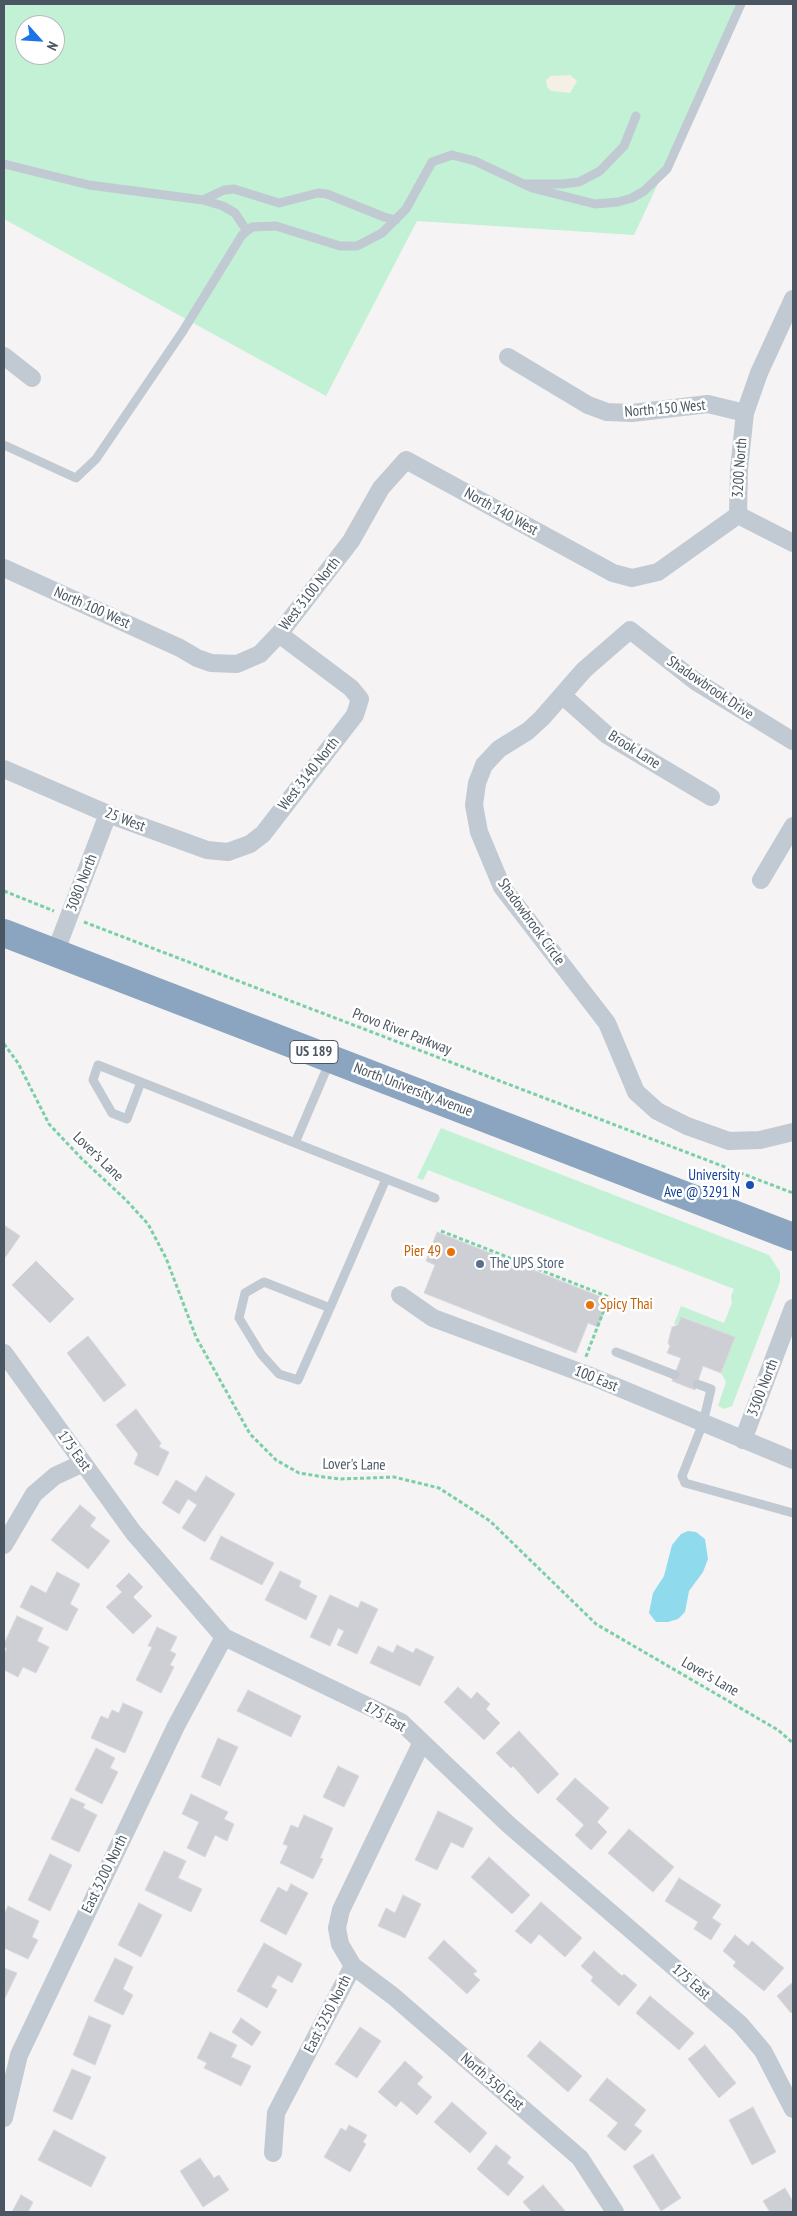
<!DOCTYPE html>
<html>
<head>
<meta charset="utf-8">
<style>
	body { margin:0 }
	#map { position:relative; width:797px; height:2216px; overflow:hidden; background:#f5f3f3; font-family:"PT Sans Narrow",sans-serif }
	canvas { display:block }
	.frame { position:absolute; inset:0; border:5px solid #4a5661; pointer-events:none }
	.north { position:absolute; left:15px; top:15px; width:50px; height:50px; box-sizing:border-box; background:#fff; border:1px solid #b7bbc0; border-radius:50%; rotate:116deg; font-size:14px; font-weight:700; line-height:20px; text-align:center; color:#4a5661 }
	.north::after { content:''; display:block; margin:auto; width:18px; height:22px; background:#1a73e8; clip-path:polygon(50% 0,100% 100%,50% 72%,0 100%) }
</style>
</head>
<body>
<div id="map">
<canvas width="797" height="2216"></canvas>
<div class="frame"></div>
<div class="north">N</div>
</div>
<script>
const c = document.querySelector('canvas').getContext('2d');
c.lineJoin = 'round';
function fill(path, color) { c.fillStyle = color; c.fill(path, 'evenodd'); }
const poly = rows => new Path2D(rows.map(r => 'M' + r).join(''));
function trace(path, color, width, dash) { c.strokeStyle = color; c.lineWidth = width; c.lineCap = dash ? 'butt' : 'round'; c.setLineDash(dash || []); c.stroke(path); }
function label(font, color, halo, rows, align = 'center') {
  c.font = font + ' "PT Sans Narrow",sans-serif'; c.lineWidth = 5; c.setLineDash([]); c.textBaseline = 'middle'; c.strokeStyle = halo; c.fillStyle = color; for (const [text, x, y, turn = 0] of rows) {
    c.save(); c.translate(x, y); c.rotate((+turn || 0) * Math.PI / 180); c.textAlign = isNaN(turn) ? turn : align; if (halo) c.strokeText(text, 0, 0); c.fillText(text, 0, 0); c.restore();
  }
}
fill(poly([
	[4,4,742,4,634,235,417,221,326,396,4,219],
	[25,25,55,25,55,55,25,55],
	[441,1128,769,1255,780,1272,780,1282,732,1406,724,1409,718,1406,726,1382,721,1373,734,1337,682,1317,678,1325,674,1324,681,1306,724,1323,732,1303,731,1296,734,1289,428,1170,423,1180,417,1178]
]), '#c3f1d5');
fill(poly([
	[570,75,577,81,570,93,551,91,547,87,546,80,551,76]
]), '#f5f0e5');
fill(poly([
	[688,1531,696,1532,705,1539,708,1559,703,1572,689,1591,685,1612,678,1619,668,1622,656,1622,649,1613,653,1593,664,1576,672,1545,681,1534]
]), '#90daee');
const building = poly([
	[4,1225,20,1236,4,1259,4,1225],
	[437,1232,609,1300,598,1327,588,1323,576,1353,424,1293,435,1265,426,1261,437,1232],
	[36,1261,74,1299,50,1323,12,1285,36,1261],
	[681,1317,735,1337,721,1373,703,1366,695,1390,672,1381,681,1358,667,1353,670,1346,668,1343,672,1327,678,1325,681,1317],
	[88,1336,126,1385,104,1402,67,1353,88,1336],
	[136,1409,161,1443,159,1447,169,1452,158,1476,134,1464,138,1454,116,1425,136,1409],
	[206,1476,235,1494,205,1542,182,1528,197,1505,188,1499,179,1514,162,1503,176,1480,196,1492,206,1476],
	[80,1505,96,1518,90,1526,110,1541,88,1569,51,1540,80,1505],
	[221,1536,274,1563,262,1585,210,1559,221,1536],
	[280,1571,301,1581,299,1587,317,1596,306,1620,265,1600,280,1571],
	[57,1572,80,1584,70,1604,78,1609,67,1631,20,1607,31,1585,46,1593,57,1572],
	[129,1573,143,1587,133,1597,152,1616,133,1634,106,1607,122,1592,116,1586,129,1573],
	[330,1595,358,1608,361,1601,378,1609,357,1654,337,1645,344,1631,338,1628,330,1646,310,1637,330,1595],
	[17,1616,43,1628,37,1641,49,1647,36,1673,23,1667,18,1677,4,1670,4,1654,7,1648,4,1647,4,1644,17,1616],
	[157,1627,177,1637,170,1651,176,1654,170,1665,174,1667,161,1693,136,1680,152,1647,148,1646,157,1627],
	[397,1645,413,1653,416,1648,434,1657,420,1686,370,1663,378,1646,393,1653,397,1645],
	[458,1687,471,1699,477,1692,490,1704,486,1709,500,1723,484,1740,444,1702,458,1687],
	[248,1690,301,1716,291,1737,237,1711,248,1690],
	[123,1703,143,1712,125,1753,91,1738,101,1716,108,1719,112,1710,119,1713,123,1703],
	[519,1731,559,1774,538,1794,513,1766,511,1768,496,1753,519,1731],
	[218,1738,238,1747,220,1786,201,1777,218,1738],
	[96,1748,115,1758,110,1768,118,1772,102,1804,75,1790,96,1748],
	[338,1766,359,1776,344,1807,323,1797,338,1766],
	[575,1778,609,1808,597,1822,607,1832,591,1850,575,1835,584,1825,556,1799,575,1778],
	[191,1794,228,1812,224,1819,234,1824,227,1841,215,1835,205,1857,187,1848,199,1822,182,1814,191,1794],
	[71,1798,85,1804,83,1808,97,1815,79,1852,51,1839,71,1798],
	[438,1811,473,1828,463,1848,451,1842,437,1870,415,1860,438,1811],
	[304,1815,333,1828,320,1858,323,1859,313,1879,280,1863,288,1846,283,1844,291,1825,298,1828,304,1815],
	[629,1829,674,1867,653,1892,608,1853,629,1829],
	[164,1851,186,1861,178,1878,202,1889,191,1912,145,1890,164,1851],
	[50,1854,72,1865,50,1911,28,1900,50,1854],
	[489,1857,530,1895,512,1914,471,1877,489,1857],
	[679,1878,721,1905,712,1918,721,1924,711,1940,694,1929,698,1922,665,1901,679,1878],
	[291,1884,308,1893,286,1935,260,1921,278,1887,287,1892,291,1884],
	[403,1895,421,1904,405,1938,378,1926,386,1908,395,1913,403,1895],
	[541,1902,582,1938,565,1957,539,1934,531,1944,515,1931,541,1902],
	[139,1903,162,1915,141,1957,118,1945,139,1903],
	[8,1906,39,1921,32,1937,38,1940,28,1959,4,1948,4,1915,8,1906],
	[735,1935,748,1946,752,1941,784,1968,764,1991,733,1966,736,1962,723,1951,735,1935],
	[444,1940,477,1971,473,1974,480,1980,467,1994,428,1958,444,1940],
	[264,1943,302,1964,292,1983,278,1975,271,1987,277,1990,267,2008,237,1991,264,1943],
	[594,1951,622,1976,624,1974,637,1985,619,2006,591,1981,593,1977,581,1966,594,1951],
	[115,1958,133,1967,123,1989,133,1995,123,2015,94,2001,115,1958],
	[4,1968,17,1973,4,2000,4,1968],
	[793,1982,793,2011,791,2013,777,1996,793,1982],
	[650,1996,694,2033,679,2050,636,2013,650,1996],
	[89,2016,111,2025,95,2065,73,2055,89,2016],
	[241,2018,261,2032,252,2046,232,2032,241,2018],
	[360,2027,381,2041,357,2078,335,2064,360,2027],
	[210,2032,237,2045,231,2057,251,2066,241,2086,204,2068,207,2063,197,2058,210,2032],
	[540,2041,582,2076,568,2092,527,2056,540,2041],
	[705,2045,736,2083,719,2098,688,2059,705,2045],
	[405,2061,423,2077,417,2084,432,2097,417,2115,401,2101,396,2107,378,2092,405,2061],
	[72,2069,91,2077,72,2120,53,2111,72,2069],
	[607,2078,646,2110,634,2125,642,2131,625,2151,607,2136,618,2123,589,2100,607,2078],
	[452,2102,487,2133,470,2153,434,2122,452,2102],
	[753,2107,776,2152,752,2165,729,2120,753,2107],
	[349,2125,367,2135,363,2142,366,2144,350,2172,324,2157,341,2128,346,2131,349,2125],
	[54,2130,106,2157,91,2187,38,2160,54,2130],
	[496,2145,511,2157,507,2163,524,2177,508,2196,477,2169,496,2145],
	[653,2154,681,2198,661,2211,633,2166,653,2154],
	[200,2158,214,2178,219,2175,229,2190,203,2207,180,2171,200,2158],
	[543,2185,566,2212,532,2212,523,2202,543,2185],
	[785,2188,793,2202,793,2212,770,2212,763,2201,785,2188],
	[21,2195,33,2202,28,2212,12,2212,21,2195]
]);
fill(building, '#cdcfd5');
trace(building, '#d7d9de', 1);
trace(poly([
	[4,891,54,911],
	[84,922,793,1193],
	[4,1044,18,1063,49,1124,82,1159,126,1200,148,1224,166,1258,196,1337,250,1434,276,1460,299,1473,324,1477,341,1479,394,1477,439,1488,490,1521,596,1624,778,1730,793,1743],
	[441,1231,609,1297,585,1359]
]), '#7ad0a6', 3, [4, 2.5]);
trace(poly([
	[4,164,89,185,203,200,223,206,235,213,247,231],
	[525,184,562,184,579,182,600,171,624,146,636,116],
	[203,200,224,190,234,189,279,203,318,193,327,194,384,217,396,220],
	[4,445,76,478,96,459,183,331,242,235,252,227,276,226,340,246,357,246,382,233,406,209,432,162,452,155,475,161,532,188,595,204,618,202,632,198,644,191,667,169,741,4],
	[141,1082,127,1119,112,1113,93,1080,98,1065,295,1143,330,1061],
	[295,1143,435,1198],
	[330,1308,264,1282,245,1293,239,1318,261,1354,279,1374,298,1380,330,1308,386,1179],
	[616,1352,675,1375],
	[697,1384,711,1389,703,1423,682,1476,685,1483,793,1513]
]), '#c1cad2', 9);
trace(poly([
	[4,356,32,378],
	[508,357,588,405,607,412,632,413,708,404,745,413],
	[738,515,793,543],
	[4,568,180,648,197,658,211,663,237,664,260,654,279,634,351,541,381,488,406,460,613,573,632,578,658,572,738,515,739,469,745,413,759,373,793,299],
	[562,695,607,735,711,797],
	[793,741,695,681,630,630,584,670,542,718,528,731,499,749,484,765,477,783,474,805,479,832,502,887,607,1023,636,1092,657,1111,687,1126,729,1141,760,1140,793,1132],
	[4,769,108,814,207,850,228,852,250,844,263,834,355,715,360,699,351,688,279,634],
	[761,880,793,826],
	[55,953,108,814],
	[400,1295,433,1318,593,1377,793,1460],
	[4,1353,133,1532,224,1637,401,1722,509,1825,740,2024,763,2051,793,2109],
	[743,1440,793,1308],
	[4,1545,34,1494,55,1476,83,1463],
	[353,1966,393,1996,580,2158,615,2212],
	[4,2118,19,2055,176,1726,224,1637],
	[273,2153,276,2113,353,1966,340,1944,337,1928,341,1910,422,1742]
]), '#c1cad2', 18);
trace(poly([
	[4,933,793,1237]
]), '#8ba5c1', 28);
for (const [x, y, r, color] of [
	[750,1185,5,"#1a4fb4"],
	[451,1252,5,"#e8710a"],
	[480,1264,5,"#5c6f8a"],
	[590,1305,5,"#e8710a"]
]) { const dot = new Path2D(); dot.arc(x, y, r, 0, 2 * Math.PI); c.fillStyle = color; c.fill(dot); trace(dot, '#fff', 2); }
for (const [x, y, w] of [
	[314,1052,48]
]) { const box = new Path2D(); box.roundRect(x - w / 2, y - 11.5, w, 23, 4); c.fillStyle = '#fff'; c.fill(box); trace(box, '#4a5661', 1); }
label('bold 14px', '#4a5661', null, [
	["US 189",314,1052]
]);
label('15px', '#4a5661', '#fff', [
	["North 150 West",665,409,-5],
	["3200 North",740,468,-86],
	["North 140 West",501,512,29],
	["West 3100 North",310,594,-52],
	["North 100 West",92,608,24],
	["Shadowbrook Drive",710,688,34],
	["Brook Lane",634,750,32],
	["West 3140 North",309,774,-52],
	["25 West",125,820,21],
	["3080 North",82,883,-69],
	["Shadowbrook Circle",531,922,54],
	["Provo River Parkway",402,1032,21],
	["North University Avenue",413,1090,21],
	["Lover's Lane",98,1157,44],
	["100 East",596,1379,22],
	["3300 North",763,1388,-69],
	["175 East",74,1451,54],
	["Lover's Lane",354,1465,1],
	["Lover's Lane",710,1677,30],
	["175 East",385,1717,30],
	["East 3200 North",105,1874,-64],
	["175 East",691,1982,41],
	["East 3250 North",328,2014,-63],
	["North 350 East",492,2082,41]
]);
label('15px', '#164399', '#fff', [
	["University",740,1176],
	["Ave @ 3291 N",740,1193]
], 'right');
label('15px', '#c56008', '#fff', [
	["Pier 49",441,1252],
	["Spicy Thai",600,1305,"left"]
], 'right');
label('15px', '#4e5e75', '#fff', [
	["The UPS Store",490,1264]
], 'left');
</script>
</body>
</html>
